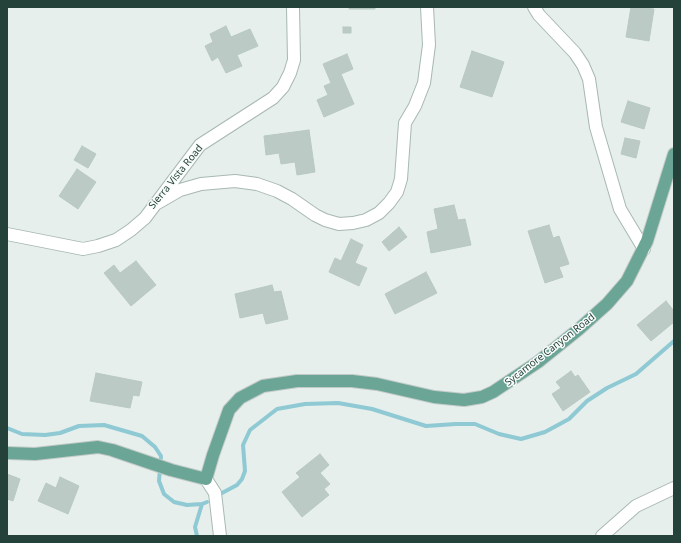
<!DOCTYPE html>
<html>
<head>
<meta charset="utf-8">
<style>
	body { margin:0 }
	#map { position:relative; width:681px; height:543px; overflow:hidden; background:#e6efeb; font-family:"Noto Sans",sans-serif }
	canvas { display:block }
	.frame { position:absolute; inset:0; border:8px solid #24423a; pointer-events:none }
</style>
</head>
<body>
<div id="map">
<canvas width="681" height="543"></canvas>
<div class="frame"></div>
</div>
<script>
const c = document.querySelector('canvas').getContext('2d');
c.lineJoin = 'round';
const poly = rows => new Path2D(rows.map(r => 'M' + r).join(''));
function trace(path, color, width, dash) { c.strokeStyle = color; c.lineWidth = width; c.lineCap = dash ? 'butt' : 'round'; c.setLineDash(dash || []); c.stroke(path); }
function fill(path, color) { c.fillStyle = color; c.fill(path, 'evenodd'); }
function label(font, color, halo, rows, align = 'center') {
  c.font = font + ' "Noto Sans",sans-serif'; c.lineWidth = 3; c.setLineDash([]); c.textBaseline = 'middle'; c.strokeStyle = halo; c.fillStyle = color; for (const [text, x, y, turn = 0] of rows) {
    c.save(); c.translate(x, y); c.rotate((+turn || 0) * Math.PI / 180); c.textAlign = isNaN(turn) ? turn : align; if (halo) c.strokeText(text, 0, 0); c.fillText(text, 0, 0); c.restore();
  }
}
trace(poly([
	[7,428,22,434,45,435,60,433,79,426,104,425,142,436,155,447,161,456,159,481,164,494,174,502,187,505,202,504,207,502],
	[222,493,237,485,242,479,245,471,243,445,250,430,277,409,305,404,338,403,372,409,426,426,456,424,475,424,499,434,521,439,545,432,569,419,587,401,607,388,636,374,674,341],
	[197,536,195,527,202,504]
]), '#8ec9d4', 4);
const building = poly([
	[349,7,375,7,375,9,349,9,349,7],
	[631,7,654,9,649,41,626,37,631,7],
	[226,26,231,37,250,29,258,46,237,55,242,66,226,73,218,57,212,61,205,46,213,42,210,34,226,26],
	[343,27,351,27,351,33,343,33,343,27],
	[472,51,504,62,492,97,460,87,472,51],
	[347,54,353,69,341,74,354,104,324,117,317,100,328,95,324,86,331,83,323,64,347,54],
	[628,101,650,108,644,129,621,122,628,101],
	[309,130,315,172,297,175,295,162,281,164,279,153,266,155,264,136,309,130],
	[625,138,640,141,636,158,621,154,625,138],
	[82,146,96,154,88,168,74,160,82,146],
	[77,169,96,182,78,209,59,196,77,169],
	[454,205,458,220,465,219,471,245,431,253,427,232,438,229,434,209,454,205],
	[549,225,553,238,559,236,569,264,559,267,563,277,545,283,528,231,549,225],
	[399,227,407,237,389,251,382,242,399,227],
	[351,239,363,245,355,263,367,268,359,286,329,272,335,258,341,261,351,239],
	[136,261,156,285,131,306,104,273,114,265,120,273,136,261],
	[426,272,437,293,395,314,385,294,426,272],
	[272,285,274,292,281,291,288,319,266,324,263,313,240,318,235,294,272,285],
	[666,301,674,311,674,322,651,341,637,325,666,301],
	[571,371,575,377,578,375,590,392,563,411,552,394,561,388,556,382,571,371],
	[96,373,142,382,139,396,133,395,130,408,90,401,96,373],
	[320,454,329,465,320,473,330,484,324,489,329,495,302,517,282,492,300,477,296,473,320,454],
	[7,474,20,479,13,501,7,499,7,474],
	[60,477,79,486,68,514,38,501,46,483,56,488,60,477]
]);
fill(building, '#bbcac4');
trace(building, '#b8c9c2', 1);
const minor = poly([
	[534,7,539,15,575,53,583,65,589,79,596,127,620,209,644,249],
	[154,205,180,190,201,184,235,181,257,184,277,191,292,199,315,215,325,220,339,224,353,223,366,220,379,213,389,203,397,192,401,179,405,123,415,106,424,83,429,45,427,7],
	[7,234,83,249,98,246,116,240,131,230,145,218,200,145,273,98,283,87,290,73,294,60,293,7],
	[206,479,215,493,220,536],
	[602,536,636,506,674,488]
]);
const major = poly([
	[7,453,35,454,98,447,112,450,171,470,206,479,213,455,229,410,240,398,263,386,297,381,352,381,377,384,434,397,464,400,482,397,493,392,538,362,579,329,607,304,627,281,647,241,674,154]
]);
trace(minor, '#a8b8b2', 14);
trace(major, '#c2cac8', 14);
trace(minor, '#fff', 12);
trace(major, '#6aa596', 12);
label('10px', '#24423a', '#f7fbf9', [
	["Sierra Vista Road",176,177,-51],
	["Sycamore Canyon Road",550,350,-38]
]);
</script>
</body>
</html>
